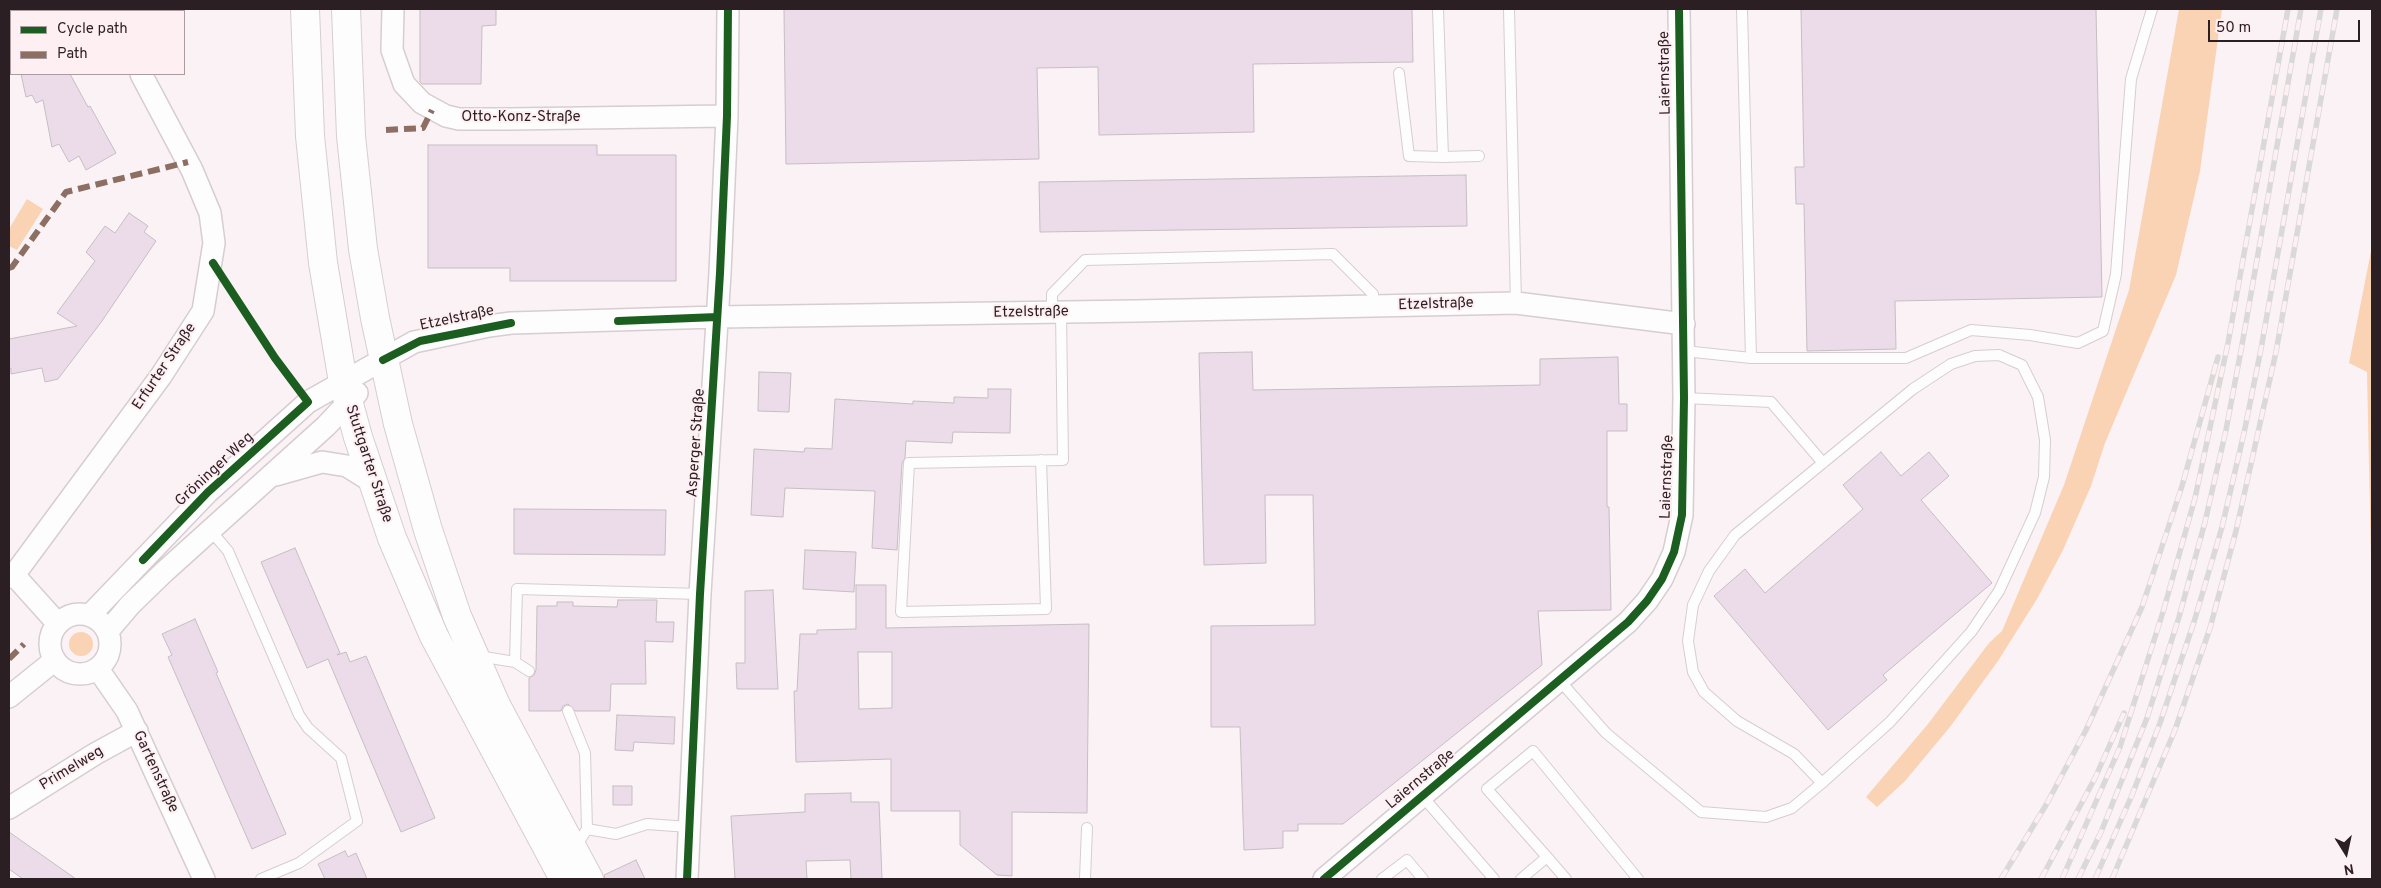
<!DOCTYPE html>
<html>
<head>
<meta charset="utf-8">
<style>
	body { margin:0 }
	#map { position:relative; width:2381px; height:888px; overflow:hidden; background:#faf2f4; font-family:Overpass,sans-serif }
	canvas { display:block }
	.frame { position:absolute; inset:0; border:10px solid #2c1f23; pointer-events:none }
	.legend { position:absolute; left:10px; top:10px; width:175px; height:65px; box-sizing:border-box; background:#feeff3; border:1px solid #aa9ca0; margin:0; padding:6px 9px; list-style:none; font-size:15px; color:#2c1f23 }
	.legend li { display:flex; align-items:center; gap:10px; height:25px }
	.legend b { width:25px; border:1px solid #aa9ca0 }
	.north { position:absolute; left:2321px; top:828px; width:50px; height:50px; -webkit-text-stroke:4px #feeff3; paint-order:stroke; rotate:170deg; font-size:14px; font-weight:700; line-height:20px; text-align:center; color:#2c1f23 }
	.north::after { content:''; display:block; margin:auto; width:18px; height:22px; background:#2c1f23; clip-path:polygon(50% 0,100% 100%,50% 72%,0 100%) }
	.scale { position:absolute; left:2208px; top:20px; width:152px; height:22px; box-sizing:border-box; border:2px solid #2c1f23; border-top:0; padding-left:6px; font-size:15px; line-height:18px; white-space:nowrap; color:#2c1f23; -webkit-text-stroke:4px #feeff3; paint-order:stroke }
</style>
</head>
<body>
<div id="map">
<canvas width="2381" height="888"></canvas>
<div class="frame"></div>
<ul class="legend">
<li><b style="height:6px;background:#1b5e20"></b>Cycle path</li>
<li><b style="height:6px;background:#8d6e63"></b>Path</li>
</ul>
<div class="north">N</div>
<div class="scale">50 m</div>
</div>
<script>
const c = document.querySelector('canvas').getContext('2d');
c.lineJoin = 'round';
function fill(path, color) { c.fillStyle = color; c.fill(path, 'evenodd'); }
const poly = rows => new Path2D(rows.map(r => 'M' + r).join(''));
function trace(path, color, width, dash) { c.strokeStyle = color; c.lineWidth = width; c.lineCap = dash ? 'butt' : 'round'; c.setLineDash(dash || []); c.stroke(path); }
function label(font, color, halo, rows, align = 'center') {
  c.font = font + ' Overpass,sans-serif'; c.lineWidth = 4; c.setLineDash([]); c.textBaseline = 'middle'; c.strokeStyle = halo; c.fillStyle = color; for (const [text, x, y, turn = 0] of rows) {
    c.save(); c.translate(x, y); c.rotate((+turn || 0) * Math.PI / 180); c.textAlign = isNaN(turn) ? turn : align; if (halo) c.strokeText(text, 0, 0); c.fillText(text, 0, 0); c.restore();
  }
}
fill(poly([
	[2179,9,2222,9,2200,171,2176,275,2105,443,2091,486,2063,550,2037,599,1998,661,1950,727,1905,781,1877,807,1866,797,1928,724,1989,643,2002,631,2064,485,2129,290],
	[27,199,43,209,17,250,9,246,9,229],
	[2372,246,2372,606,2367,372,2349,363],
	'69 644a12 12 0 1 1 24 0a12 12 0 1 1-24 0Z'
]), '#f9d3b3');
const building = poly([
	[420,9,496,9,496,25,482,26,481,84,422,84,420,82,420,9],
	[784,9,1412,9,1413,62,1253,64,1254,132,1099,135,1098,67,1037,68,1039,159,786,164,784,9],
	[1801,9,2096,9,2102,297,1895,301,1896,349,1807,351,1804,204,1796,204,1795,167,1804,167,1801,9],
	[21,74,70,74,88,107,90,106,116,153,86,170,79,156,69,162,59,144,52,147,43,100,36,103,32,95,26,97,21,74],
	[428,145,597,145,597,155,676,155,676,281,510,281,510,268,428,268,428,145],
	[1466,175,1467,226,1040,232,1039,182,1466,175],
	[129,213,148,226,144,232,156,241,102,321,58,379,45,382,42,368,11,374,11,368,9,369,9,339,77,326,57,313,95,261,86,252,105,226,115,233,129,213],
	[1252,352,1253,390,1540,385,1540,359,1618,357,1619,404,1627,404,1627,431,1607,431,1607,507,1609,507,1611,610,1538,611,1542,665,1343,824,1298,824,1298,831,1283,831,1283,848,1244,850,1240,727,1211,727,1211,626,1315,625,1313,495,1265,495,1266,563,1204,565,1199,353,1252,352],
	[759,372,791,373,789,412,758,411,759,372],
	[988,389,1011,389,1010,433,953,432,952,443,906,441,905,458,902,463,897,550,872,548,875,491,785,488,783,517,751,515,754,449,804,452,805,448,832,449,835,399,913,404,913,401,954,403,954,397,988,398,988,389],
	[1881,452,1901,476,1929,452,1949,476,1921,500,1992,583,1883,675,1887,680,1828,730,1714,596,1745,569,1765,593,1863,509,1843,485,1881,452],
	[514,509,666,510,665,555,514,554,514,509],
	[295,548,340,653,337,655,346,652,350,662,366,656,435,818,401,832,328,659,307,668,261,562,295,548],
	[805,550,856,552,854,592,803,589,805,550],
	[856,585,886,585,886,628,1089,624,1087,813,1012,812,1012,876,997,875,960,845,960,811,891,811,891,759,796,762,794,691,797,691,800,634,817,634,817,630,856,629,856,585],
	[858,652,892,652,892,708,859,709,858,652],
	[773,590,778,689,737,689,736,663,745,663,745,591,773,590],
	[618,600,657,600,656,622,674,622,673,642,645,641,646,684,611,684,610,711,575,711,568,704,563,706,561,711,529,711,529,678,534,675,536,670,537,606,557,606,557,602,573,602,573,606,617,607,618,600],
	[195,619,218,672,216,673,286,834,252,849,168,657,172,655,162,634,195,619],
	[617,715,675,717,674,744,634,742,633,751,615,750,617,715],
	[613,786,632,786,632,805,613,805,613,786],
	[851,793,851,802,879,802,882,879,851,879,850,860,806,861,807,879,735,879,731,816,805,812,805,794,851,793],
	[9,832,76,879,23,879,9,869,9,832],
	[345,851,348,857,356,853,367,879,325,879,318,864,345,851],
	[636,860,645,879,605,879,604,875,636,860]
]);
fill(building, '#ecdcea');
trace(building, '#c6bdc2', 1);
const lane = poly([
	[1509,9,1516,303],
	[1399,73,1409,156,1443,157,1438,9],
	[1443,157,1479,156],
	[1052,313,1052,294,1085,260,1333,254,1373,294,1373,307],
	[1684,351,1751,358,1742,9],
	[1999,355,2022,365,2038,397,2045,440,2044,477,2035,513,1999,591,1971,632,1890,722,1822,783,1794,754,1737,721,1704,692,1693,672,1688,641,1693,605,1709,571,1735,535,1913,389,1951,364,1975,356,1999,355],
	[1751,358,1906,358,1971,330,2030,335,2078,343,2103,331,2116,274,2131,79,2152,9],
	[1684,398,1771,402,1823,463],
	[1041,460,1046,609,901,612,909,463,1063,460,1061,312],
	[211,531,228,551,299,715,308,728,341,758,357,821,299,863,261,879],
	[478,656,515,662,529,671],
	[515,662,517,589,700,594],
	[1560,681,1606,733,1701,812,1766,817,1792,808,1822,783],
	[568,711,585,753,587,829,575,848],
	[1423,797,1494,879],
	[587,829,616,834,647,824,689,827],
	[1547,857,1566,879],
	[1085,879,1087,828],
	[1382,879,1407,860,1423,879],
	[1521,879,1547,857,1487,789,1533,751,1638,879]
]);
const street = poly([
	[106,9,107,11],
	[393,9,392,50,404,84,422,103,446,116,459,119,509,119,727,116],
	[276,475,322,462,347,466,371,481],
	[14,575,58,624],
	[9,577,14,575,161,376,203,311,214,243,210,213,192,170,141,74],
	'50 644a30 30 0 1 1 60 0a30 30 0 1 1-60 0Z',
	[90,615,208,492,308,402,414,342,489,326,511,323,717,317,1136,311,1516,303,1684,324],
	[108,631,130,605,164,572,326,426,357,393],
	[98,669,127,711,204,879],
	[9,697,55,660],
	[9,808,95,754,137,731],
	[687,879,700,594,720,273,727,116,728,9],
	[1324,879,1628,622,1647,601,1662,579,1674,552,1682,515,1684,398,1679,9]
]);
const primary = poly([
	[305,9,310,136,323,263,343,382,358,437,392,538,434,636,564,879],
	[346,9,351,136,363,249,375,318,398,424,428,530,457,616,496,705,589,879]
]);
trace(lane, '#d7cdd0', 12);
trace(street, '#d7cdd0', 24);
trace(primary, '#d7cdd0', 30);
trace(lane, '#fefdfd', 10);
trace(street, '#fefdfd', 21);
trace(primary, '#fefdfd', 28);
const rail = poly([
	[2001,879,2046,805,2086,730,2142,607,2182,486,2218,357],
	[2041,879,2095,778,2124,713],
	[2062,879,2120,747,2163,612,2195,498,2228,343,2288,9],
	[2078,879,2101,832,2147,718,2179,617,2205,522,2226,430,2242,345,2301,9],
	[2095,879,2132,795,2160,723,2194,622,2222,527,2244,433,2261,349,2321,9],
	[2112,879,2175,730,2210,628,2236,531,2276,352,2337,9]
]);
trace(rail, '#dad8d8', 5.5);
trace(rail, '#feeff3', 4, [11]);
trace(poly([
	[386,130,423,128,432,110],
	[9,268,12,267,66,192,188,162],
	[9,659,24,644]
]), '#8d6e63', 6, [12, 6]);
trace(poly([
	[618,321,717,317],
	[383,360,420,341,511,323],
	[143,560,208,492,308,402,275,358,213,263],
	[687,879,700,594,720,273,727,116,728,9],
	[1324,879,1628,622,1647,601,1662,579,1674,552,1682,515,1684,398,1679,9]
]), '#1b5e20', 8);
label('15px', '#2c1f23', '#feeff3', [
	["Laiernstraße",1666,73,-91],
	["Otto-Konz-Straße",521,118],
	["Etzelstraße",1436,305,-2],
	["Etzelstraße",1031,313,-1],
	["Etzelstraße",457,319,-12],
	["Erfurter Straße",165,367,-56],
	["Asperger Straße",697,443,-86],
	["Stuttgarter Straße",368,464,72],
	["Gröninger Weg",215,470,-43],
	["Laiernstraße",1668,477,-88],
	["Primelweg",72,769,-31],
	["Gartenstraße",155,772,65],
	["Laiernstraße",1421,780,-40]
]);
</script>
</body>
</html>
